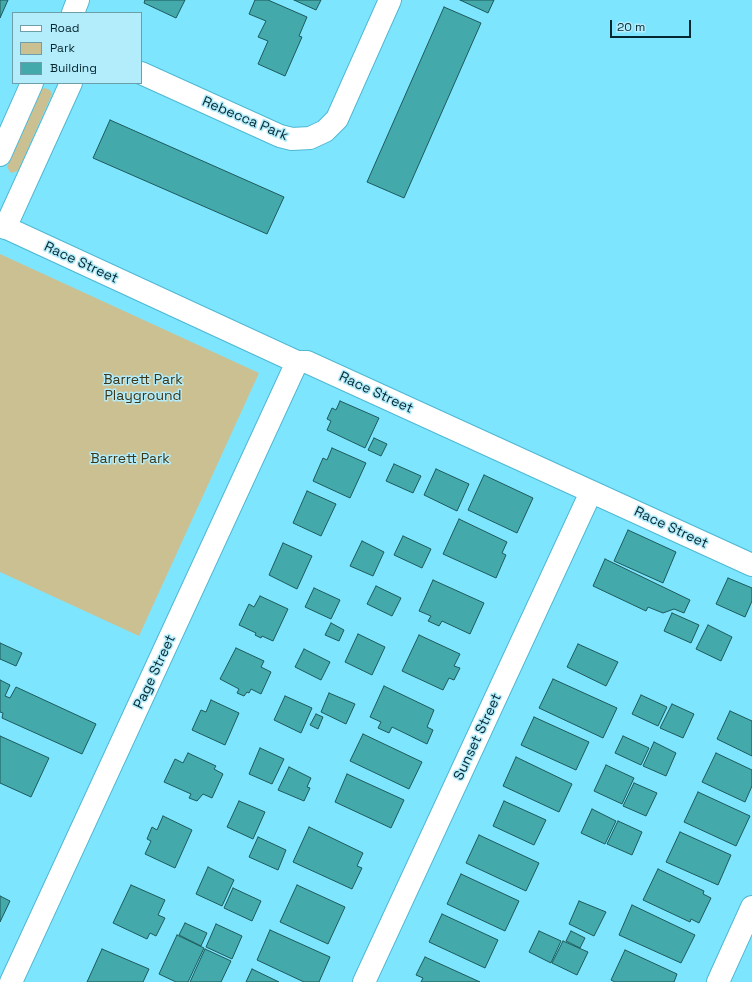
<!DOCTYPE html>
<html>
<head>
<meta charset="utf-8">
<style>
	body { margin:0 }
	#map { position:relative; width:752px; height:982px; overflow:hidden; background:#7ee5ff; font-family:"Space Grotesk",sans-serif }
	canvas { display:block }
	.legend { position:absolute; left:12px; top:12px; width:130px; height:72px; box-sizing:border-box; background:#b3ecfb; border:1px solid #6d9eaa; margin:0; padding:5px 7px; list-style:none; font-size:12px; color:#052830 }
	.legend li { display:flex; align-items:center; gap:8px; height:20px }
	.legend b { width:20px; border:1px solid #6d9eaa }
	.scale { position:absolute; left:610px; top:20px; width:81px; height:18px; box-sizing:border-box; border:2px solid #052830; border-top:0; padding-left:5px; font-size:12px; line-height:14px; white-space:nowrap; color:#052830; -webkit-text-stroke:3px #b3ecfb; paint-order:stroke }
</style>
</head>
<body>
<div id="map">
<canvas width="752" height="982"></canvas>
<ul class="legend">
<li><b style="height:5px;background:#fff"></b>Road</li>
<li><b style="height:11px;background:#cbc091"></b>Park</li>
<li><b style="height:11px;background:#43a9aa"></b>Building</li>
</ul>
<div class="scale">20 m</div>
</div>
<script>
const c = document.querySelector('canvas').getContext('2d');
c.lineJoin = 'round';
function fill(path, color) { c.fillStyle = color; c.fill(path, 'evenodd'); }
const poly = rows => new Path2D(rows.map(r => 'M' + r).join(''));
function trace(path, color, width, dash) { c.strokeStyle = color; c.lineWidth = width; c.lineCap = dash ? 'butt' : 'round'; c.setLineDash(dash || []); c.stroke(path); }
function label(font, color, halo, rows, align = 'center') {
  c.font = font + ' "Space Grotesk",sans-serif'; c.lineWidth = 3; c.setLineDash([]); c.textBaseline = 'middle'; c.strokeStyle = halo; c.fillStyle = color; for (const [text, x, y, turn = 0] of rows) {
    c.save(); c.translate(x, y); c.rotate((+turn || 0) * Math.PI / 180); c.textAlign = isNaN(turn) ? turn : align; if (halo) c.strokeText(text, 0, 0); c.fillText(text, 0, 0); c.restore();
  }
}
fill(poly([
	[45,88,50,90,52,94,18,171,11,173,7,167,42,89],
	[0,254,259,373,139,636,0,572]
]), '#cbc091');
const building = poly([
	[0,0,8,0,0,18,0,0],
	[145,0,185,0,176,18,144,3,145,0],
	[255,0,268,0,307,17,299,36,302,37,285,76,258,64,268,41,258,37,266,21,249,14,255,0],
	[294,0,321,0,316,10,294,0],
	[460,0,494,0,488,13,460,0],
	[444,7,481,23,404,198,367,182,444,7],
	[110,120,284,197,267,234,93,158,110,120],
	[340,401,379,418,365,448,327,430,331,421,327,419,332,408,336,410,340,401],
	[374,438,387,444,381,456,368,450,374,438],
	[332,448,366,463,350,498,313,481,323,458,327,460,332,448],
	[394,464,421,476,413,493,386,481,394,464],
	[436,469,469,484,457,511,424,495,436,469],
	[484,475,533,498,517,533,468,510,484,475],
	[307,491,336,504,321,536,293,523,307,491],
	[459,519,507,542,502,553,506,555,496,578,443,554,459,519],
	[628,530,676,552,663,583,614,561,628,530],
	[403,536,431,549,422,568,394,555,403,536],
	[362,541,384,552,373,576,350,566,362,541],
	[283,543,312,556,297,589,269,575,283,543],
	[605,559,690,600,684,613,674,609,663,613,648,607,646,611,593,586,605,559],
	[728,578,752,588,752,601,745,617,716,604,728,578],
	[433,580,484,603,470,634,442,621,439,626,428,621,431,616,419,611,433,580],
	[376,586,401,598,392,616,367,604,376,586],
	[314,588,340,600,331,619,305,607,314,588],
	[260,596,288,609,273,641,262,636,261,638,255,635,256,633,239,625,249,604,254,607,260,596],
	[672,613,699,625,691,643,664,631,672,613],
	[331,623,344,630,339,641,325,635,331,623],
	[708,625,732,637,721,661,696,649,708,625],
	[358,634,385,647,372,675,345,662,358,634],
	[419,635,460,654,454,666,460,668,454,680,449,678,443,690,402,671,419,635],
	[0,643,22,653,16,666,0,659,0,643],
	[578,644,618,662,606,686,567,667,578,644],
	[236,648,264,661,261,667,271,672,261,694,251,689,249,693,247,692,244,696,237,693,239,689,220,679,236,648],
	[304,649,330,662,321,680,295,667,304,649],
	[553,679,617,708,603,738,539,708,553,679],
	[0,680,10,685,5,696,10,698,16,687,96,724,82,754,2,718,3,713,0,712,0,680],
	[384,686,434,710,427,727,433,730,427,744,392,727,389,733,378,728,381,722,370,717,384,686],
	[329,693,355,704,346,724,321,712,329,693],
	[641,695,667,707,658,726,632,714,641,695],
	[285,696,312,708,301,733,274,720,285,696],
	[211,700,239,713,225,745,192,730,201,710,206,712,211,700],
	[672,704,694,714,683,738,660,728,672,704],
	[730,711,752,721,752,756,717,739,730,711],
	[316,714,323,717,318,729,310,725,316,714],
	[534,717,589,742,576,770,521,745,534,717],
	[363,734,422,762,409,789,350,761,363,734],
	[0,736,49,758,31,797,0,783,0,736],
	[623,736,649,748,641,765,615,753,623,736],
	[654,742,676,753,666,776,643,766,654,742],
	[260,748,284,759,272,784,249,774,260,748],
	[188,753,216,766,214,769,223,774,212,798,203,794,197,801,189,798,191,794,164,782,175,759,183,763,188,753],
	[716,753,752,770,752,786,745,802,702,782,716,753],
	[516,757,572,784,559,812,503,786,516,757],
	[606,765,634,778,622,804,594,791,606,765],
	[289,767,311,778,307,787,310,788,304,801,278,790,289,767],
	[347,774,404,800,391,828,335,802,347,774],
	[634,783,657,793,646,816,623,806,634,783],
	[698,792,750,816,736,846,684,822,698,792],
	[239,801,265,812,253,839,227,827,239,801],
	[504,801,546,820,534,845,493,826,504,801],
	[592,809,616,821,605,844,581,833,592,809],
	[163,816,192,830,175,868,145,854,151,841,147,839,152,827,157,830,163,816],
	[618,821,642,832,632,855,607,844,618,821],
	[309,827,363,853,357,866,362,868,352,889,293,862,309,827],
	[680,832,731,855,718,885,666,862,680,832],
	[479,835,539,863,526,891,466,863,479,835],
	[258,837,286,850,278,870,249,857,258,837],
	[208,867,234,880,222,906,196,894,208,867],
	[658,869,704,891,703,894,711,898,699,923,691,919,690,922,643,900,658,869],
	[461,874,519,901,505,931,447,904,461,874],
	[131,885,165,900,158,915,165,918,156,936,150,933,147,939,113,923,131,885],
	[297,885,345,907,328,944,280,922,297,885],
	[233,888,261,901,252,921,224,908,233,888],
	[0,896,10,901,0,922,0,896],
	[579,901,606,912,594,936,569,924,579,901],
	[632,905,695,935,681,963,619,935,632,905],
	[442,914,498,940,485,968,429,942,442,914],
	[185,923,207,933,201,946,179,935,185,923],
	[216,924,242,936,232,959,206,947,216,924],
	[270,930,330,957,319,982,304,982,257,960,270,930],
	[539,931,561,941,551,963,529,952,539,931],
	[571,931,585,938,580,948,566,941,571,931],
	[177,935,204,948,188,982,176,982,159,974,177,935],
	[563,941,588,952,577,975,552,963,563,941],
	[102,949,149,969,143,982,87,982,102,949],
	[205,949,231,961,221,982,190,982,205,949],
	[625,950,677,974,674,982,615,982,611,980,625,950],
	[425,957,480,982,421,982,423,978,416,975,425,957],
	[252,969,279,982,246,982,252,969]
]);
fill(building, '#43a9aa');
trace(building, '#1d5a5b', 1);
const street = poly([
	[73,13,78,0],
	[141,73,280,136,292,139,310,138,325,131,337,119,390,0],
	[0,155,32,83],
	[0,225,297,362,307,362,752,565],
	[5,228,71,83],
	[11,982,297,362],
	[364,982,591,492],
	[718,982,752,907]
]);
trace(street, '#4fb8d2', 24);
trace(street, '#fff', 22);
label('14px', '#052830', '#b3ecfb', [
	["Rebecca Park",245,119,23],
	["Race Street",81,263,25],
	["Race Street",376,393,25],
	["Race Street",671,528,25],
	["Page Street",155,672,-65],
	["Sunset Street",478,737,-65]
]);
label('14px', '#3e3717', '#b3ecfb', [
	["Barrett Park",143,380],
	["Playground",143,396],
	["Barrett Park",130,459]
]);
</script>
</body>
</html>
